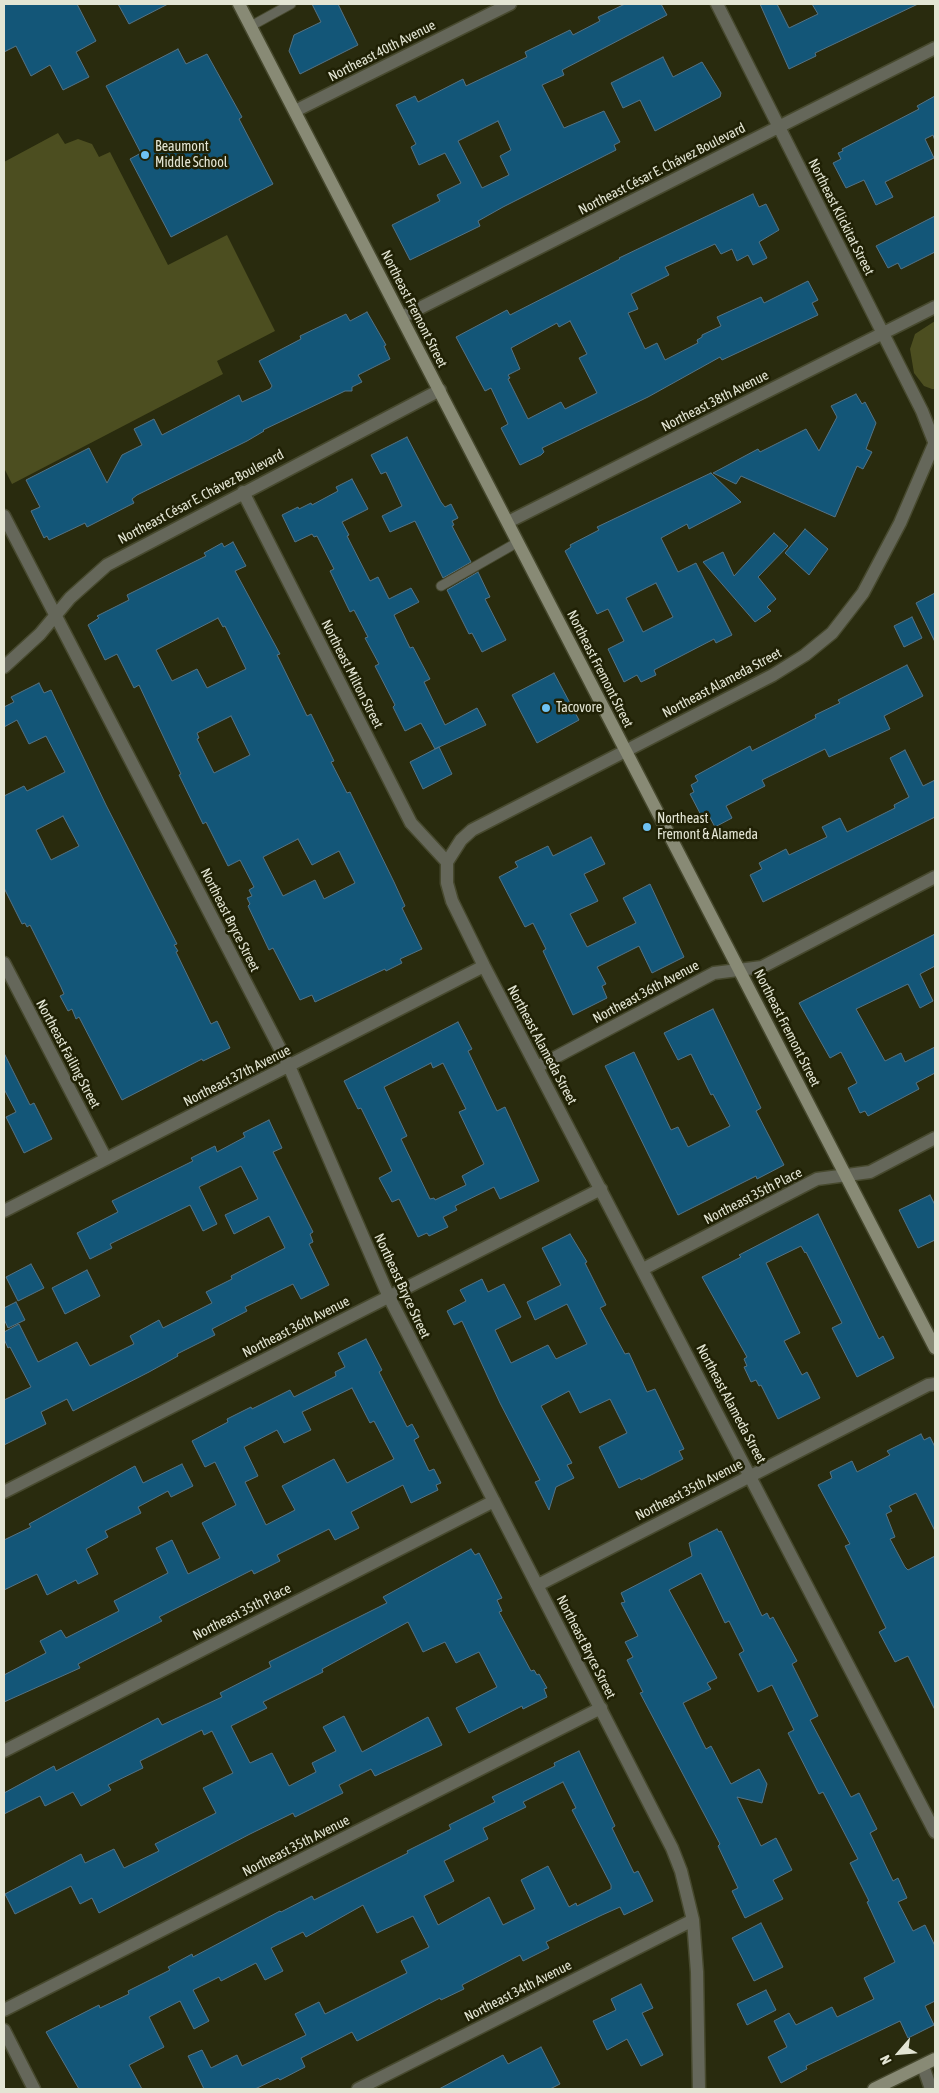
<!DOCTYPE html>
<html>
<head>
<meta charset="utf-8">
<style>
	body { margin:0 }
	#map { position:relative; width:939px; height:2093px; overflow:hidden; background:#292b0e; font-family:"Asap Condensed",sans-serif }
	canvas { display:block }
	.frame { position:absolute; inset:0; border:5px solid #e3e5d4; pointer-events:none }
	.north { position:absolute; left:874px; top:2028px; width:50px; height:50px; -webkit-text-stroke:4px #202105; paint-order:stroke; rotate:243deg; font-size:14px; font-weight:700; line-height:20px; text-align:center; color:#e3e5d4 }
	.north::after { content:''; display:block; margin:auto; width:18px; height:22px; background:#e3e5d4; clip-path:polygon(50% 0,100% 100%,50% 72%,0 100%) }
</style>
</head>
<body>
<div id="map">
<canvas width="939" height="2093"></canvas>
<div class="frame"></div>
<div class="north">N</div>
</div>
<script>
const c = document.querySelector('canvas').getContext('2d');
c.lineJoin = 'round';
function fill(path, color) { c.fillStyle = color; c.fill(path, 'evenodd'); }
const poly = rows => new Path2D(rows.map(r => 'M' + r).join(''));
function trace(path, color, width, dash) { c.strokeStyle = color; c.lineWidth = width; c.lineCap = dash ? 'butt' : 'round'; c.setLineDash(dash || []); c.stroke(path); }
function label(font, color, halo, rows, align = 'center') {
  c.font = font + ' "Asap Condensed",sans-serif'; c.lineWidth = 5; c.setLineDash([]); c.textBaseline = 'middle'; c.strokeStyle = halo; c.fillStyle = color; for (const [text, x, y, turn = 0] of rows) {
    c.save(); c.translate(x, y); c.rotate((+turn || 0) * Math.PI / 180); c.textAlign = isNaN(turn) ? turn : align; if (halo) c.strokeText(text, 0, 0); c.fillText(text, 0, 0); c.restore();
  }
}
fill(poly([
	[58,133,65,144,78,139,92,144,99,157,110,152,168,265,227,235,275,331,217,361,223,374,12,484,4,468,4,162],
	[935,321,935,389,932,389,924,386,914,373,910,349,915,334]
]), '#4c4e20');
const building = poly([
	[4,4,77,4,96,41,76,52,89,77,63,90,50,65,31,76,16,46,4,52,4,4],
	[118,4,168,4,129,24,118,4],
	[312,4,338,4,358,45,300,74,289,51,294,35,321,22,312,4],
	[625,4,661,4,667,15,562,70,564,75,542,85,564,128,604,111,620,142,614,145,616,150,503,207,478,221,480,226,410,260,392,225,440,201,437,195,461,183,445,153,419,165,411,147,416,144,396,105,415,96,418,102,463,79,466,86,527,57,525,52,570,30,573,35,600,21,598,17,625,4],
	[498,121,511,150,500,156,509,175,482,188,458,141,498,121],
	[760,4,777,4,789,28,818,14,812,4,918,4,815,53,816,56,789,69,760,4],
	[178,49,186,64,207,54,242,117,239,119,273,184,171,237,130,159,141,153,106,86,178,49],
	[663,57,673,77,702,62,721,93,720,97,655,131,640,100,623,108,611,83,663,57],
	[935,96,935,141,933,135,925,139,934,158,885,182,893,197,876,205,864,180,846,188,833,163,841,159,838,153,843,151,842,149,919,109,917,106,935,96],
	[753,194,759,207,766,204,779,230,759,242,767,258,753,265,748,255,737,261,732,249,721,254,715,244,665,267,669,275,631,294,638,309,628,313,645,349,657,343,665,360,698,343,697,340,702,337,702,335,721,326,717,317,761,297,764,303,808,281,818,300,812,303,818,315,722,360,720,357,648,397,542,448,544,452,541,455,520,465,501,428,508,424,491,388,485,391,456,337,507,310,510,315,620,259,619,258,753,194],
	[570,321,587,354,579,358,597,393,565,409,561,402,528,419,508,379,510,378,508,375,520,369,511,348,557,323,559,327,570,321],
	[935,216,935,252,901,269,898,263,888,268,876,246,935,216],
	[367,312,386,345,384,346,390,359,358,375,362,382,352,387,352,391,345,391,263,430,264,431,247,441,137,495,132,499,134,503,87,527,85,523,49,540,47,536,44,538,31,511,40,507,26,480,89,448,107,483,122,455,142,445,134,429,154,419,162,435,239,395,242,402,270,389,272,386,259,361,301,339,300,336,346,314,350,321,367,312],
	[856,394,862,404,865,402,876,423,866,449,872,452,863,469,857,466,835,517,741,476,736,484,713,473,758,449,760,452,806,429,819,451,837,417,831,406,856,394],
	[407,437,441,502,445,507,451,504,458,518,452,521,454,525,452,526,471,562,443,578,415,521,390,532,382,516,402,506,386,472,381,474,371,455,407,437],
	[711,473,741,502,689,529,687,524,661,538,678,572,696,563,732,635,716,643,714,639,654,670,656,675,641,682,637,675,624,682,608,649,624,641,608,609,597,614,565,551,571,547,570,545,599,530,597,527,711,473],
	[656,583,673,617,643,632,626,598,656,583],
	[352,479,368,509,342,522,349,535,347,536,370,581,378,577,389,599,411,588,419,602,394,615,410,648,413,647,430,679,424,682,445,725,477,708,486,725,435,749,421,723,405,731,393,707,395,705,375,666,379,664,365,638,368,637,354,610,350,612,330,571,334,569,317,536,314,537,312,534,295,542,282,515,298,507,299,509,311,503,312,505,338,491,336,487,352,479],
	[805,529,828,549,809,575,785,553,805,529],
	[774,533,788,546,758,577,776,599,767,607,771,611,755,622,703,562,723,552,734,576,774,533],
	[233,542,246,566,235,571,280,654,277,655,307,716,311,714,334,761,331,762,347,793,350,792,394,882,405,906,402,908,422,949,400,959,402,963,386,971,385,969,315,1002,312,995,300,1000,273,948,269,950,248,906,250,904,247,898,252,896,249,890,254,887,240,860,228,866,206,822,203,824,179,775,181,774,139,685,134,688,117,654,105,660,88,625,99,618,97,616,129,600,127,595,206,556,204,553,222,543,224,547,233,542],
	[218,618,223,627,225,626,246,669,207,688,197,669,172,681,156,650,218,618],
	[231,716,250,755,214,773,197,739,199,738,197,733,231,716],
	[298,839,312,865,339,851,355,883,324,899,315,880,283,896,263,857,298,839],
	[478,572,490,597,485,599,506,640,482,652,472,633,469,634,447,590,478,572],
	[935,593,935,642,916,603,935,593],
	[912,617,922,638,904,647,894,626,912,617],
	[907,665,923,696,884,716,890,729,829,757,825,749,762,780,765,786,726,806,732,818,715,827,708,814,702,817,690,794,694,792,691,785,698,781,695,776,750,746,752,751,816,718,815,715,840,703,838,700,907,665],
	[554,673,579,720,537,743,512,695,554,673],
	[39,683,44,693,51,690,106,805,177,944,174,945,178,951,176,952,211,1024,217,1021,230,1048,203,1061,202,1059,122,1100,79,1017,76,1019,72,1009,68,1011,60,996,64,994,61,987,30,925,27,927,25,923,22,924,4,888,4,796,24,786,27,791,65,772,46,736,29,744,17,720,4,727,4,707,14,702,11,697,39,683],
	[63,816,79,846,51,860,36,830,63,816],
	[439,747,452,774,423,789,410,762,439,747],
	[905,750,923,786,935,780,935,817,763,902,750,875,762,869,759,863,786,849,789,855,827,837,822,827,840,818,847,832,895,808,894,805,909,797,890,758,905,750],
	[591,837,605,864,584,874,598,901,570,914,587,947,636,923,623,898,650,884,684,957,652,973,639,946,597,967,606,984,602,986,607,998,573,1015,543,951,546,949,533,923,525,927,499,877,518,867,515,862,548,846,553,856,591,837],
	[935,934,935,966,920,974,933,1001,920,1008,908,984,856,1009,885,1061,901,1053,905,1062,935,1047,935,1073,916,1083,919,1089,883,1108,868,1116,865,1111,860,1113,848,1088,857,1083,841,1052,830,1058,799,1003,935,934],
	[713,1009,761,1108,756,1111,784,1165,757,1179,756,1176,678,1215,605,1066,634,1052,671,1130,678,1127,688,1147,730,1126,713,1094,711,1095,691,1054,678,1060,664,1033,713,1009],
	[458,1022,472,1049,468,1051,497,1111,505,1107,539,1181,500,1199,494,1187,455,1206,457,1210,443,1217,448,1227,429,1236,427,1233,418,1237,399,1199,392,1202,379,1178,392,1171,361,1108,358,1109,344,1081,458,1022],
	[431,1063,433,1068,443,1063,466,1109,459,1112,484,1164,462,1176,466,1185,435,1200,434,1198,430,1199,401,1139,407,1136,384,1087,431,1063],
	[4,1053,30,1105,34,1103,52,1139,24,1153,6,1117,16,1112,4,1089,4,1053],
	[269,1120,282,1148,273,1152,313,1232,310,1234,313,1242,309,1244,329,1285,301,1299,293,1284,245,1307,247,1311,212,1329,215,1335,177,1354,178,1356,149,1372,73,1411,67,1399,41,1412,46,1424,4,1445,4,1400,31,1387,10,1347,8,1348,4,1339,4,1332,19,1324,38,1362,77,1342,90,1366,134,1344,130,1336,159,1320,163,1328,212,1303,206,1292,232,1279,231,1276,285,1248,269,1216,234,1234,225,1215,258,1199,241,1166,199,1187,217,1224,203,1231,190,1205,110,1244,112,1248,90,1259,77,1233,118,1212,112,1201,193,1161,191,1158,215,1146,217,1152,245,1137,243,1133,269,1120],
	[930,1195,935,1205,935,1240,918,1248,899,1210,930,1195],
	[818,1214,879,1339,883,1336,894,1358,857,1377,832,1328,842,1323,806,1252,805,1253,801,1246,766,1263,800,1333,784,1341,802,1375,807,1372,820,1398,778,1419,761,1385,759,1386,756,1380,751,1382,744,1367,747,1366,744,1359,747,1357,702,1277,741,1257,739,1255,818,1214],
	[570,1234,587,1262,585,1263,606,1305,600,1308,625,1354,629,1353,647,1392,655,1389,684,1449,679,1451,683,1459,641,1480,640,1478,619,1488,599,1447,627,1433,610,1399,580,1413,569,1391,541,1406,572,1463,567,1465,574,1478,556,1487,549,1510,535,1482,540,1480,500,1403,462,1321,454,1325,447,1311,466,1301,460,1290,482,1279,488,1292,504,1284,521,1317,495,1330,511,1363,548,1345,556,1359,587,1344,567,1304,535,1320,527,1302,561,1285,542,1248,570,1234],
	[31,1264,44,1288,18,1301,6,1277,31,1264],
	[87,1270,100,1296,65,1314,52,1288,87,1270],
	[16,1302,25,1320,8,1328,4,1319,4,1308,16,1302],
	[366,1339,382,1370,379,1372,407,1427,412,1424,419,1437,414,1440,429,1471,434,1469,441,1483,436,1485,438,1490,411,1503,403,1485,351,1512,359,1528,335,1540,329,1529,277,1555,280,1561,254,1574,252,1570,159,1617,162,1621,78,1664,80,1668,4,1702,4,1675,46,1653,40,1641,61,1630,66,1638,119,1611,114,1601,168,1573,156,1548,172,1540,188,1574,220,1558,202,1523,236,1505,215,1462,205,1467,192,1441,228,1422,227,1419,251,1407,252,1409,290,1390,294,1397,336,1376,335,1372,345,1367,338,1353,366,1339],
	[352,1388,370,1423,374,1421,394,1459,347,1483,334,1459,282,1486,295,1510,266,1525,245,1482,258,1476,244,1447,277,1430,284,1443,311,1430,302,1412,352,1388],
	[921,1434,924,1440,930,1437,935,1447,935,1531,916,1493,889,1506,892,1511,886,1514,895,1537,890,1539,905,1567,908,1570,935,1556,935,1710,908,1656,895,1662,879,1632,886,1628,845,1546,850,1544,818,1485,832,1478,830,1472,852,1461,857,1472,890,1455,887,1451,921,1434],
	[182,1464,193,1486,171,1497,168,1491,138,1507,141,1513,105,1531,108,1537,86,1549,98,1574,78,1584,76,1580,47,1595,37,1574,4,1590,4,1540,31,1527,29,1524,135,1466,143,1483,182,1464],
	[717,1529,719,1532,721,1531,762,1616,767,1613,770,1619,773,1617,797,1661,792,1664,818,1716,810,1720,851,1797,859,1793,877,1829,870,1833,893,1881,898,1878,907,1898,898,1902,913,1931,925,1925,935,1946,935,2001,925,2006,934,2025,908,2038,900,2021,806,2066,807,2069,781,2083,768,2057,787,2047,774,2021,789,2013,796,2025,832,2007,837,2017,874,1999,864,1978,895,1962,867,1902,869,1901,850,1863,858,1859,823,1792,819,1794,788,1733,794,1730,772,1685,758,1692,739,1654,744,1651,729,1621,725,1623,701,1573,669,1590,717,1678,707,1683,711,1689,683,1703,706,1749,711,1746,731,1784,759,1769,767,1784,762,1803,737,1797,761,1846,776,1838,792,1870,773,1880,783,1899,745,1918,732,1891,738,1888,718,1846,720,1844,640,1693,643,1692,627,1660,633,1657,625,1642,638,1636,621,1603,625,1602,621,1593,692,1556,689,1543,717,1529],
	[471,1549,475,1555,479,1553,502,1598,497,1600,502,1611,499,1612,531,1671,534,1670,537,1675,539,1674,547,1688,544,1689,547,1697,523,1709,522,1706,469,1733,456,1708,497,1687,479,1652,456,1663,445,1642,423,1652,408,1622,322,1669,323,1672,263,1702,267,1708,231,1726,250,1763,272,1753,289,1786,316,1772,312,1763,336,1751,323,1727,344,1716,362,1752,428,1717,442,1745,375,1776,371,1769,339,1785,343,1793,295,1817,293,1813,250,1834,99,1913,92,1898,80,1904,71,1886,15,1914,5,1894,81,1854,85,1863,114,1849,124,1868,159,1851,155,1844,216,1813,203,1788,233,1773,212,1731,204,1735,202,1730,140,1761,143,1768,108,1785,111,1790,81,1806,73,1792,45,1806,40,1796,4,1814,4,1793,54,1766,56,1771,158,1718,162,1725,222,1697,220,1693,271,1667,269,1662,387,1603,383,1597,471,1549],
	[579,1751,615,1826,612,1828,634,1873,638,1871,653,1901,624,1915,620,1907,602,1915,546,1942,549,1948,523,1961,520,1955,462,1985,464,1989,441,2000,440,1998,357,2041,352,2032,301,2058,305,2067,280,2080,278,2078,255,2089,204,2089,188,2056,202,2050,211,2068,237,2055,242,2066,306,2035,295,2014,319,2002,325,2014,407,1973,401,1961,429,1947,413,1916,377,1933,363,1905,306,1937,303,1932,271,1948,283,1971,265,1980,256,1963,221,1981,219,1977,193,1990,209,2021,194,2029,180,2001,149,2017,164,2047,129,2065,142,2089,79,2089,46,2032,99,2005,100,2008,129,1994,128,1991,170,1970,168,1967,192,1954,193,1957,280,1911,281,1912,312,1896,314,1900,408,1853,407,1851,451,1829,449,1825,495,1802,492,1797,555,1766,554,1763,579,1751],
	[563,1782,576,1808,572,1810,611,1885,611,1889,577,1906,576,1903,569,1907,548,1866,521,1880,535,1909,503,1925,489,1897,438,1925,424,1896,454,1881,444,1861,488,1839,483,1828,526,1807,523,1802,563,1782],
	[761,1923,783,1967,754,1981,732,1938,761,1923],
	[641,1984,653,2008,642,2013,663,2055,641,2066,627,2039,607,2050,593,2021,616,2010,611,1999,641,1984],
	[766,1990,776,2010,747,2025,737,2004,766,1990],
	[541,2047,560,2084,550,2089,439,2089,503,2055,508,2064,541,2047]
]);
fill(building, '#135678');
trace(building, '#557385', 1);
const lane = poly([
	[251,26,291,4],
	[441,586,518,542]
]);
const street = poly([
	[717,4,922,411,935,444],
	[295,111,510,4],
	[402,317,935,48],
	[935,442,900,523,863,593,832,633,805,655,773,675,472,830,461,840,447,862,447,883,452,901,484,966,935,1832],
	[243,492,411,823,447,862],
	[4,516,289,1066,389,1297,672,1848,681,1871,693,1920,697,1972,699,2089],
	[508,522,935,307],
	[4,667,40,634,70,598,107,565,440,390],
	[4,963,106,1159],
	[537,1067,714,973,762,967,935,877],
	[4,1211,484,966],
	[643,1269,817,1179,870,1172,935,1138],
	[4,1492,601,1189],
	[538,1585,928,1385,935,1384],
	[4,1751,494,1501],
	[4,2010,601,1708],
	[4,2030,34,2089],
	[923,2066,931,2089],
	[358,2089,693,1920]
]);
const secondary = poly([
	[239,4,935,1348],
	[874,2089,935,2059]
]);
trace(lane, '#47492e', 11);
trace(street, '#47492e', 15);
trace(secondary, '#47492e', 15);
trace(lane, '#65675a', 9);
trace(street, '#65675a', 12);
trace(secondary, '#888a75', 12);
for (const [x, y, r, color] of [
	[145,155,5,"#6ec2f3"],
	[546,708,5,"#6ec2f3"],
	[647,827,5,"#6ec2f3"]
]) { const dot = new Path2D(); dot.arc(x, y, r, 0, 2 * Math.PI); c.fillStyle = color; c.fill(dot); trace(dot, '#202105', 2); }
label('14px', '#e3e5d4', '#202105', [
	["Northeast 40th Avenue",382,51,-27],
	["Northeast César E. Chávez Boulevard",662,169,-27],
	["Northeast Klickitat Street",841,217,63],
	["Northeast Fremont Street",414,309,63],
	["Northeast 38th Avenue",715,401,-27],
	["Northeast César E. Chávez Boulevard",201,497,-28],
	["Northeast Fremont Street",600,669,63],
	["Northeast Milton Street",352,674,63],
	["Northeast Alameda Street",722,683,-28],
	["Northeast Bryce Street",230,920,63],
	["Northeast 36th Avenue",646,992,-28],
	["Northeast Fremont Street",787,1028,63],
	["Northeast Alameda Street",542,1045,62],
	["Northeast Failing Street",68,1054,62],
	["Northeast 37th Avenue",237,1076,-27],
	["Northeast 35th Place",753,1196,-27],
	["Northeast Bryce Street",402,1286,65],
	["Northeast 36th Avenue",296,1327,-27],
	["Northeast Alameda Street",731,1404,62],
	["Northeast 35th Avenue",689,1490,-27],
	["Northeast 35th Place",242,1612,-27],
	["Northeast Bryce Street",586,1647,63],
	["Northeast 35th Avenue",296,1846,-27],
	["Northeast 34th Avenue",518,1991,-27]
]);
label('14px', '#e3e5d4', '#202105', [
	["Beaumont",155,147],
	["Middle School",155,163],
	["Tacovore",556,708],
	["Northeast",657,819],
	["Fremont & Alameda",657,835]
], 'left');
</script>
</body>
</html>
